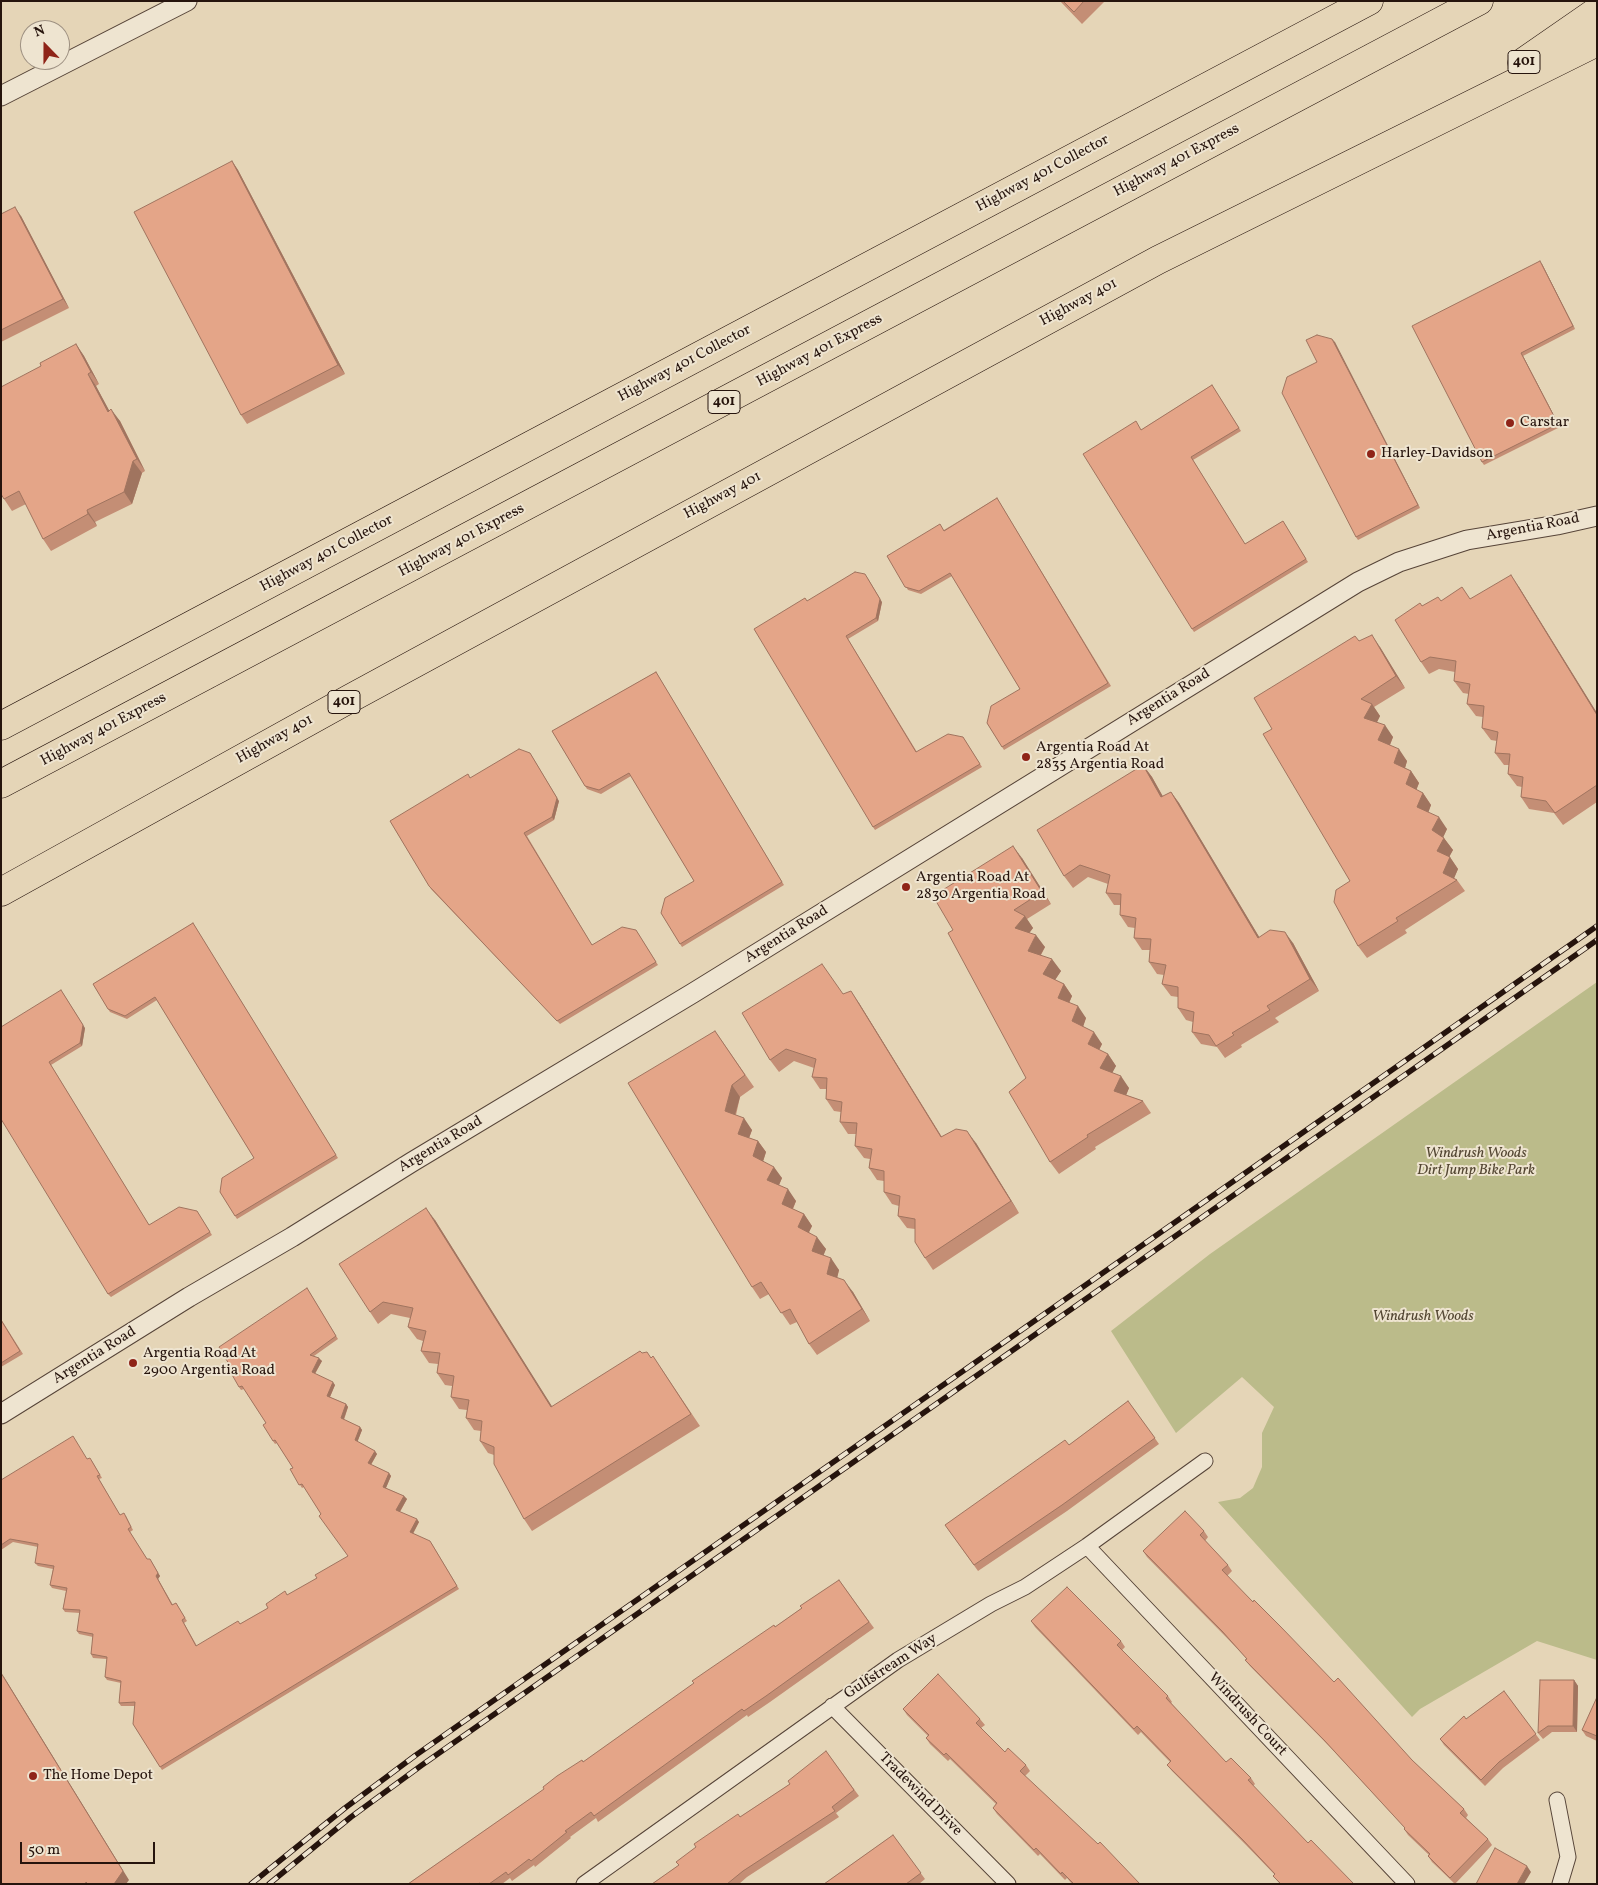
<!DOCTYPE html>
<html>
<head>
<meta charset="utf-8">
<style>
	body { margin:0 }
	#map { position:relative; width:1598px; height:1885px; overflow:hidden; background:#e5d5b7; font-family:Vollkorn,serif }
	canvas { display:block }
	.frame { position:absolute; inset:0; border:2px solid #26140d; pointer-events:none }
	.north { position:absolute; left:20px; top:20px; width:50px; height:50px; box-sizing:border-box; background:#eee4d0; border:1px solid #9e9182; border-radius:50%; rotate:338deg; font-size:14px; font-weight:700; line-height:20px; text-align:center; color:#26140d }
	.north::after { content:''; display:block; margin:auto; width:18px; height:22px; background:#8f2418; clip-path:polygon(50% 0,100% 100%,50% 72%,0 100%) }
	.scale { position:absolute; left:20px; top:1842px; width:135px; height:22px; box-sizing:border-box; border:2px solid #26140d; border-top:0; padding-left:6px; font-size:15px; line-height:18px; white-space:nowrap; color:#26140d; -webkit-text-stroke:4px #eee4d0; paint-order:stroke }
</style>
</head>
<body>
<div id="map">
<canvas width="1598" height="1885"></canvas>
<div class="frame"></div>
<div class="north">N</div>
<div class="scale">50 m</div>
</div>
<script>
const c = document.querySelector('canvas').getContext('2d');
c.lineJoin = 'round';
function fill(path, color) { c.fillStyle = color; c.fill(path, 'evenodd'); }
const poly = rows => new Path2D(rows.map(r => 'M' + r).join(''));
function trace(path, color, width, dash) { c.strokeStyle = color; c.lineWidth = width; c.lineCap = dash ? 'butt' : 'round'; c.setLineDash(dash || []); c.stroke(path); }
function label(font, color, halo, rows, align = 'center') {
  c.font = font + ' Vollkorn,serif'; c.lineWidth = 4; c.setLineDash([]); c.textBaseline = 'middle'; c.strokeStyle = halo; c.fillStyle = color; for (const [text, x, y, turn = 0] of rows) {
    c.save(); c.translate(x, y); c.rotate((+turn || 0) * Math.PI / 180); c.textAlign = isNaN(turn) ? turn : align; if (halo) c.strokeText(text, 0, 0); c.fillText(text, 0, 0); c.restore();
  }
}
fill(poly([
	[1597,982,1597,1660,1537,1641,1420,1709,1412,1717,1218,1502,1240,1498,1253,1488,1262,1467,1262,1433,1274,1407,1242,1377,1176,1433,1111,1331,1210,1254]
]), '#bbbb8a');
const minor = poly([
	[1087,1546,1407,1884],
	[832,1706,1008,1884],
	[1557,1800,1568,1857,1560,1884],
	[584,1884,898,1660,991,1604,1025,1587,1087,1546,1205,1461]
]);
const tertiary = poly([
	[1,96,187,1],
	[1,1414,189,1297,292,1237,412,1162,693,993,1358,582,1399,562,1467,540,1557,525,1597,516]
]);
const motorway = poly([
	[1522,63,1597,11],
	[1,726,1369,1],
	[1,784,1479,1],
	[1,892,351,698,1158,260,1597,42]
]);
trace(minor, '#564438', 17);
trace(tertiary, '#564438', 21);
trace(motorway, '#26140d', 29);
trace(minor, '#eee4d0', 15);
trace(tertiary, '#eee4d0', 19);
trace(motorway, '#e5d5b7', 28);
const rail = poly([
	[251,1884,345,1808,416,1755,1597,926],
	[269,1884,351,1817,422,1765,1597,940]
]);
trace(rail, '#26140d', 5.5);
trace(rail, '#eee4d0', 4, [11]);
fill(poly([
	[1060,1,1105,1,1082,24],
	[232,161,238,170,345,374,247,424,241,415],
	[1,214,21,216,69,308,1,342],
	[1542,264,1575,329,1523,356,1560,427,1484,465,1482,462],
	[1332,339,1420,508,1358,540,1356,537,1317,362],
	[76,344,84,356,99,384,96,386,109,411,120,421,145,471,142,473,132,504,95,522,97,526,51,551,43,539,26,504,12,511,4,499],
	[1212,385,1241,431,1193,460,1245,544,1283,521,1308,562,1194,632,1192,629,1141,430],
	[997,498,1111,686,1004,750,987,723,1020,689,952,576,921,594,908,590,887,556,944,530],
	[1519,587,1597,713,1597,802,1563,825,1554,813,1529,809,1521,797,1522,787,1517,786,1508,774,1509,765,1504,765,1495,753,1497,741,1491,740,1482,728,1483,717,1476,716,1467,704,1469,694,1463,693,1454,681,1455,672,1439,669,1429,674,1421,662,1422,606,1470,599],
	[807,601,882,602,878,621,848,639,917,752,963,737,982,767,875,830,873,827],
	[1380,647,1405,688,1374,707,1380,716,1377,722,1393,737,1390,745,1407,761,1405,768,1411,771,1419,783,1416,790,1423,793,1431,805,1428,812,1447,829,1443,837,1453,850,1449,856,1458,869,1454,878,1457,880,1465,891,1405,930,1407,933,1367,958,1358,946,1350,881,1272,729],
	[656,672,784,885,682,947,661,913,694,881,631,776,601,794,587,789,552,731],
	[1143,765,1152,777,1163,797,1171,792,1179,803,1259,937,1293,943,1319,991,1275,1018,1279,1022,1241,1045,1242,1047,1225,1058,1217,1047,1201,1044,1192,1032,1193,1022,1186,1020,1178,1008,1178,997,1171,996,1162,984,1164,975,1157,974,1149,962,1150,950,1142,950,1134,938,1135,928,1128,927,1120,915,1120,905,1114,905,1106,893,1108,884,1088,877,1073,888,1064,876],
	[559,801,554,820,527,836,592,945,636,930,658,965,560,1024,431,889,390,821],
	[1022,858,1051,904,1027,919,1033,928,1029,933,1045,947,1041,955,1061,971,1055,980,1064,984,1072,996,1069,1003,1086,1018,1083,1026,1102,1044,1099,1050,1108,1054,1116,1066,1112,1072,1129,1088,1126,1095,1143,1101,1151,1113,1095,1147,1096,1149,1059,1174,1050,1162,1026,1078,953,930],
	[193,923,338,1158,237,1219,220,1192,254,1158,157,1000,127,1019,110,1012,93,984],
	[843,994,859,1003,942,1137,976,1143,1019,1213,933,1270,925,1258,915,1229,907,1228,898,1216,899,1206,892,1204,884,1192,884,1181,877,1180,869,1168,870,1159,864,1158,855,1146,856,1134,848,1134,840,1122,841,1112,834,1111,826,1099,826,1089,820,1089,812,1077,814,1068,794,1061,779,1072,770,1060],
	[1,1027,85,1028,82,1046,51,1065,149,1225,197,1211,212,1235,111,1297,108,1294],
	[715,1031,754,1087,740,1097,736,1115,752,1130,749,1138,758,1141,766,1152,763,1161,782,1178,779,1185,796,1201,793,1209,804,1214,812,1226,809,1232,826,1249,823,1255,839,1270,837,1278,853,1292,870,1321,817,1355,809,1344,797,1322,790,1325,769,1294,760,1299,752,1287],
	[435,1220,552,1407,642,1353,651,1358,661,1368,700,1426,532,1531,524,1519,494,1455,488,1453,480,1441,481,1431,474,1430,466,1418,467,1410,459,1409,451,1397,452,1386,445,1385,437,1373,438,1364,429,1363,421,1351,423,1341,417,1339,408,1327,410,1318,391,1314,378,1324,370,1312],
	[307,1288,338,1339,314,1356,322,1361,315,1374,335,1385,330,1397,346,1404,348,1407,344,1420,360,1427,362,1430,357,1442,377,1454,371,1465,389,1473,391,1476,386,1488,404,1496,407,1499,400,1512,419,1522,413,1534,432,1544,459,1589,162,1770,133,1724,135,1706,121,1706,119,1703,121,1683,107,1680,105,1677,107,1659,93,1658,91,1654,93,1637,79,1634,77,1631,80,1613,65,1612,63,1609,66,1591,52,1588,50,1585,53,1569,38,1566,35,1563,38,1547,13,1542,1,1550,1,1480,87,1459,92,1461,102,1478,99,1479,120,1515,126,1516,133,1530,130,1532,147,1559,160,1576,158,1579,173,1605,176,1603,187,1621,184,1623,197,1646,240,1624,268,1608,288,1595,317,1578,348,1556,304,1487,302,1488,290,1469,293,1468,277,1443,275,1444,273,1441,266,1423,244,1389,241,1390,239,1387],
	[1,1319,23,1354,1,1367],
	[1128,1401,1159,1444,1067,1511,978,1571,945,1525,1069,1445],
	[1204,1531,1208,1537,1205,1541,1228,1565,1232,1571,1227,1576,1253,1602,1412,1760,1464,1809,1468,1815,1466,1818,1488,1839,1492,1845,1455,1884,1432,1862,1428,1856,1429,1855,1408,1835,1404,1829,1405,1828,1329,1746,1250,1666,1245,1660,1247,1659,1226,1637,1147,1557,1143,1551],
	[839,1580,874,1628,770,1702,748,1717,747,1715,598,1822,596,1818,570,1837,571,1838,535,1867,534,1865,512,1881,510,1878,502,1884,408,1884,583,1762,802,1608],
	[1031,1621,1121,1641,1125,1647,1122,1650,1168,1696,1172,1702,1171,1703,1226,1762,1251,1778,1255,1784,1253,1786,1308,1843,1354,1884,1280,1884,1273,1876,1275,1875,1246,1845,1172,1771,1167,1765,1170,1762,1141,1732,1138,1735,1035,1627],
	[1574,1680,1578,1686,1577,1732,1552,1732,1543,1739,1538,1733],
	[1504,1691,1540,1740,1503,1768,1485,1786,1444,1745,1440,1739,1466,1719],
	[1597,1697,1597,1741,1586,1736,1582,1730],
	[903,1709,980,1719,985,1725,981,1728,1005,1752,1026,1765,1030,1771,1025,1776,1140,1884,1072,1884,1067,1878,1065,1880,1040,1854,1038,1856,997,1814,993,1808,996,1804,950,1759,948,1761,930,1744,926,1738,928,1736,907,1715],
	[826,1751,859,1796,836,1813,839,1817,747,1877,739,1884,652,1884,679,1865,740,1817,790,1784],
	[893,1835,925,1879,919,1884,824,1884]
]), '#c48e75');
fill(poly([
	[232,161,238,170,345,374,338,365],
	[15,207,21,216,69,308,63,299],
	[1540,261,1542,264,1575,329,1573,326],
	[1332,339,1335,342,1420,508,1418,505],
	[76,344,84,356,99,384,91,372],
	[1521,353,1523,356,1560,427,1558,424],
	[88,374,96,386,116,423,108,412],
	[111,409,120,421,145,471,137,459],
	[133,461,142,473,132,504,124,492],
	[87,510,95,522,97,526,88,514],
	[1511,575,1519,587,1597,713,1597,715],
	[867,577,882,602,878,621,876,618],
	[1372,635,1380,647,1405,688,1396,676],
	[1372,704,1380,716,1373,730,1364,718],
	[1385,725,1393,737,1387,752,1378,740],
	[1399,749,1407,761,1403,775,1394,763],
	[530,753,559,801,554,820,552,817],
	[1143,765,1152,777,1170,809,1161,797],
	[1411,771,1419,783,1414,796,1406,784],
	[1171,792,1179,803,1267,950,1258,938],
	[1423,793,1431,805,1426,819,1417,807],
	[1439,817,1447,829,1441,842,1432,830],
	[1444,838,1453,850,1446,863,1437,851],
	[1013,846,1022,858,1051,904,1042,892],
	[1450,857,1458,869,1452,883,1443,873],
	[1025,916,1033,928,1024,940,1015,928],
	[1285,932,1293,943,1319,991,1310,979],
	[1036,935,1045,947,1036,963,1028,951],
	[1052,959,1061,971,1051,986,1043,974],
	[1064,984,1072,996,1066,1010,1058,998],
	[61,990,85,1028,82,1046,80,1043],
	[851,991,859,1003,949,1149,941,1137],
	[1078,1006,1086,1018,1081,1033,1072,1021],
	[1094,1032,1102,1044,1096,1056,1088,1044],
	[1108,1054,1116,1066,1109,1079,1100,1068],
	[1121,1076,1129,1088,1123,1103,1114,1091],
	[732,1085,740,1097,733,1122,725,1111],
	[744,1118,752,1130,746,1146,738,1134],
	[967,1131,976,1143,1019,1213,1011,1201],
	[758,1141,766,1152,761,1168,753,1156],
	[774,1167,782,1178,776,1192,767,1180],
	[788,1189,796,1201,790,1215,782,1204],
	[426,1208,435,1220,560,1419,551,1407],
	[804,1214,812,1226,806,1238,798,1227],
	[817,1237,826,1249,821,1262,812,1251],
	[831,1258,839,1270,835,1286,827,1274],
	[844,1280,853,1292,870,1321,862,1309],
	[319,1358,322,1361,314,1375,312,1372],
	[333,1382,335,1385,329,1399,327,1396],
	[346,1404,348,1407,343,1421,341,1418],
	[360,1427,362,1430,357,1443,355,1440],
	[375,1451,377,1454,370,1466,368,1463],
	[389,1473,391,1476,385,1490,383,1487],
	[404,1496,407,1499,399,1513,396,1510],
	[417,1519,419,1522,412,1535,410,1532],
	[150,1559,160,1576,158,1579,174,1608,156,1576],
	[1,1672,129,1880,126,1884,114,1884],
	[1574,1680,1578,1686,1577,1732,1573,1726],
	[1527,1866,1531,1872,1524,1884,1517,1884]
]), '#a0745f');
const building = poly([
	[1063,1,1084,1,1074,12,1063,1],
	[232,161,338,365,241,415,134,212,232,161],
	[15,207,63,299,1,330,1,214,15,207],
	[1540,261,1573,326,1521,353,1558,424,1482,462,1412,326,1540,261],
	[1317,335,1332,339,1418,505,1356,537,1282,393,1287,377,1317,362,1306,340,1317,335],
	[76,344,91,372,88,374,108,412,111,409,137,459,133,461,124,492,87,510,88,514,43,539,19,491,4,499,1,494,1,387,41,366,40,363,76,344],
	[1212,385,1239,428,1191,457,1245,544,1283,521,1306,559,1192,629,1083,454,1136,421,1141,430,1212,385],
	[997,498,1108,683,1002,747,987,723,991,706,1020,689,950,573,919,591,905,587,887,556,940,524,944,531,997,498],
	[855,572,865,574,880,599,876,618,846,636,916,752,948,734,963,737,980,764,873,827,754,629,805,598,807,601,855,572],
	[1511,575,1597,715,1597,785,1555,813,1546,801,1521,797,1523,777,1508,774,1510,754,1495,753,1498,732,1482,728,1484,706,1467,704,1470,684,1454,681,1456,661,1430,657,1421,662,1395,620,1420,603,1422,606,1438,597,1441,601,1462,587,1470,599,1511,575],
	[1372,635,1396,676,1361,699,1372,704,1364,718,1385,725,1378,740,1399,749,1394,763,1411,771,1406,784,1423,793,1417,807,1439,817,1432,830,1444,838,1437,851,1450,857,1443,873,1457,880,1396,918,1398,921,1358,946,1334,902,1336,890,1350,881,1263,734,1272,729,1254,698,1355,636,1359,641,1372,635],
	[656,672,782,882,680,944,661,913,665,898,694,881,629,773,599,790,585,786,552,731,656,672],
	[519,749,530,753,557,798,552,817,524,833,592,945,622,927,636,930,656,962,557,1021,429,886,390,821,468,774,470,778,519,749],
	[1143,765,1161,797,1171,792,1258,938,1270,930,1285,932,1310,979,1267,1006,1270,1010,1232,1033,1234,1035,1216,1046,1209,1035,1192,1032,1194,1012,1178,1008,1178,987,1162,984,1166,965,1149,962,1151,939,1134,938,1136,918,1120,915,1121,894,1106,893,1110,875,1080,865,1064,876,1037,830,1143,765],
	[1013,846,1042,892,1014,910,1025,916,1015,928,1036,935,1028,951,1052,959,1043,974,1064,984,1058,998,1078,1006,1072,1021,1094,1032,1088,1044,1108,1054,1100,1068,1121,1076,1114,1091,1143,1101,1087,1135,1088,1137,1050,1162,1009,1092,1026,1078,948,933,953,930,933,896,1013,846],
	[193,923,336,1155,235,1216,220,1192,222,1178,254,1158,155,997,125,1016,108,1009,93,984,193,923],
	[822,964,843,994,851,991,941,1137,956,1129,967,1131,1011,1201,925,1258,915,1242,915,1219,898,1216,900,1196,884,1192,884,1171,869,1168,872,1149,855,1146,857,1123,840,1122,842,1102,826,1099,827,1078,812,1077,816,1059,786,1049,770,1060,742,1013,822,964],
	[61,990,83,1025,80,1043,49,1062,149,1225,179,1207,197,1211,210,1232,108,1294,1,1119,1,1027,61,990],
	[715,1031,745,1075,732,1085,725,1111,744,1118,738,1134,758,1141,753,1156,774,1167,767,1180,788,1189,782,1204,804,1214,798,1227,817,1237,812,1251,831,1258,827,1274,844,1280,862,1309,809,1344,790,1309,781,1313,761,1282,752,1287,628,1083,715,1031],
	[426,1208,551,1407,640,1351,642,1353,647,1352,651,1358,653,1356,691,1414,524,1519,494,1464,494,1447,480,1441,482,1421,466,1418,469,1400,451,1397,454,1376,437,1373,440,1353,421,1351,426,1331,408,1327,413,1308,383,1302,370,1312,339,1264,426,1208],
	[307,1288,336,1336,310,1355,319,1358,312,1372,333,1382,327,1396,346,1404,341,1418,360,1427,355,1440,375,1451,368,1463,389,1473,383,1487,404,1496,396,1510,417,1519,410,1532,430,1541,457,1586,160,1767,133,1724,135,1702,119,1703,121,1681,105,1677,107,1657,91,1654,93,1634,77,1631,80,1610,63,1609,67,1588,50,1585,54,1566,35,1563,38,1544,10,1539,1,1545,1,1480,73,1436,87,1459,90,1458,100,1475,97,1476,120,1515,124,1513,131,1527,128,1529,147,1559,150,1559,158,1573,156,1576,172,1605,176,1603,185,1618,182,1620,196,1646,238,1621,240,1624,268,1608,266,1604,285,1591,287,1595,317,1578,315,1575,348,1556,319,1516,321,1514,302,1484,299,1485,290,1469,293,1468,275,1440,273,1441,263,1425,266,1423,242,1386,239,1387,231,1373,233,1371,219,1347,307,1288],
	[1,1320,20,1351,1,1363,1,1320],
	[1128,1401,1155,1438,1062,1505,974,1565,945,1525,1065,1440,1069,1445,1128,1401],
	[1185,1511,1204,1531,1200,1535,1228,1565,1222,1570,1253,1602,1254,1600,1281,1627,1334,1682,1338,1678,1412,1760,1464,1809,1460,1813,1488,1839,1450,1878,1428,1856,1430,1854,1404,1829,1405,1828,1324,1740,1245,1660,1247,1659,1222,1631,1143,1551,1185,1511],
	[839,1580,869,1622,766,1696,744,1711,742,1709,594,1816,591,1812,565,1831,567,1832,531,1861,529,1859,508,1875,506,1872,489,1884,480,1884,480,1883,478,1884,408,1884,544,1789,543,1787,557,1776,582,1760,583,1762,694,1683,692,1681,708,1670,774,1625,775,1627,802,1608,800,1606,839,1580],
	[1067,1587,1121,1641,1117,1645,1168,1696,1166,1698,1226,1762,1231,1758,1251,1778,1248,1780,1308,1843,1311,1840,1354,1884,1281,1884,1273,1876,1275,1874,1242,1839,1167,1765,1171,1761,1137,1726,1134,1729,1031,1621,1067,1587],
	[1,1673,123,1871,114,1884,88,1884,86,1882,85,1884,1,1884,1,1673],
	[938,1674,980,1719,976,1723,1005,1752,1008,1748,1026,1765,1020,1771,1098,1844,1100,1842,1140,1884,1074,1884,1062,1872,1061,1874,1036,1848,1034,1850,993,1808,997,1803,946,1753,944,1755,926,1738,929,1735,903,1709,938,1674],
	[1540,1680,1574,1680,1573,1726,1548,1726,1538,1733,1540,1680],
	[1504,1691,1536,1734,1499,1762,1481,1780,1440,1739,1464,1716,1466,1719,1504,1691],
	[1597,1697,1597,1736,1582,1730,1597,1697],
	[826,1751,854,1790,832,1807,835,1811,743,1871,727,1884,652,1884,679,1865,676,1862,696,1847,694,1844,738,1814,740,1817,790,1784,788,1781,826,1751],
	[893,1835,921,1873,906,1884,824,1884,893,1835],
	[1495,1848,1527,1866,1517,1884,1476,1884,1495,1848]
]);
fill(building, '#e4a588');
trace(building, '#a0745f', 1);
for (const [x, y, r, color] of [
	[1510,423,5,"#8f2418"],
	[1371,454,5,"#8f2418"],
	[1026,757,5,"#8f2418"],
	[906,887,5,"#8f2418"],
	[133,1363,5,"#8f2418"],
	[33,1776,5,"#8f2418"]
]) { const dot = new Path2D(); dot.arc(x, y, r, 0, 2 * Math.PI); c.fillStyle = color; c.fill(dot); trace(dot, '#eee4d0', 2); }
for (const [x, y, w] of [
	[1524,62,32],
	[724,402,32],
	[344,702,32]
]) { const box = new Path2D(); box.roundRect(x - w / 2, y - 11.5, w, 23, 4); c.fillStyle = '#eee4d0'; c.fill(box); trace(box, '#26140d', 1); }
label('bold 14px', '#26140d', null, [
	["401",1524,62],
	["401",724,402],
	["401",344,702]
]);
label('15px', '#26140d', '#eee4d0', [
	["Highway 401 Express",1177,161,-28],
	["Highway 401 Collector",1043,174,-28],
	["Highway 401",1079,303,-28],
	["Highway 401 Express",820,351,-28],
	["Highway 401 Collector",685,364,-28],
	["Highway 401",723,496,-28],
	["Argentia Road",1533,528,-11],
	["Highway 401 Express",462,541,-28],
	["Highway 401 Collector",327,554,-28],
	["Argentia Road",1169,698,-32],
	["Highway 401 Express",104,730,-28],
	["Highway 401",275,740,-29],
	["Argentia Road",787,935,-32],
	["Argentia Road",441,1145,-31],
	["Argentia Road",95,1356,-32],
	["Gulfstream Way",891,1667,-33],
	["Windrush Court",1247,1715,47],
	["Tradewind Drive",920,1795,45]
]);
label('15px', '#26140d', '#eee4d0', [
	["Carstar",1520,423],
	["Harley-Davidson",1381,454],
	["Argentia Road At",1036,748],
	["2835 Argentia Road",1036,765],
	["Argentia Road At",916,878],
	["2830 Argentia Road",916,895],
	["Argentia Road At",143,1354],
	["2900 Argentia Road",143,1371],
	["The Home Depot",43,1776]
], 'left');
label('italic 15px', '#534632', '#eee4d0', [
	["Windrush Woods",1476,1154],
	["Dirt Jump Bike Park",1476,1171],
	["Windrush Woods",1423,1317]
]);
</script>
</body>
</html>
